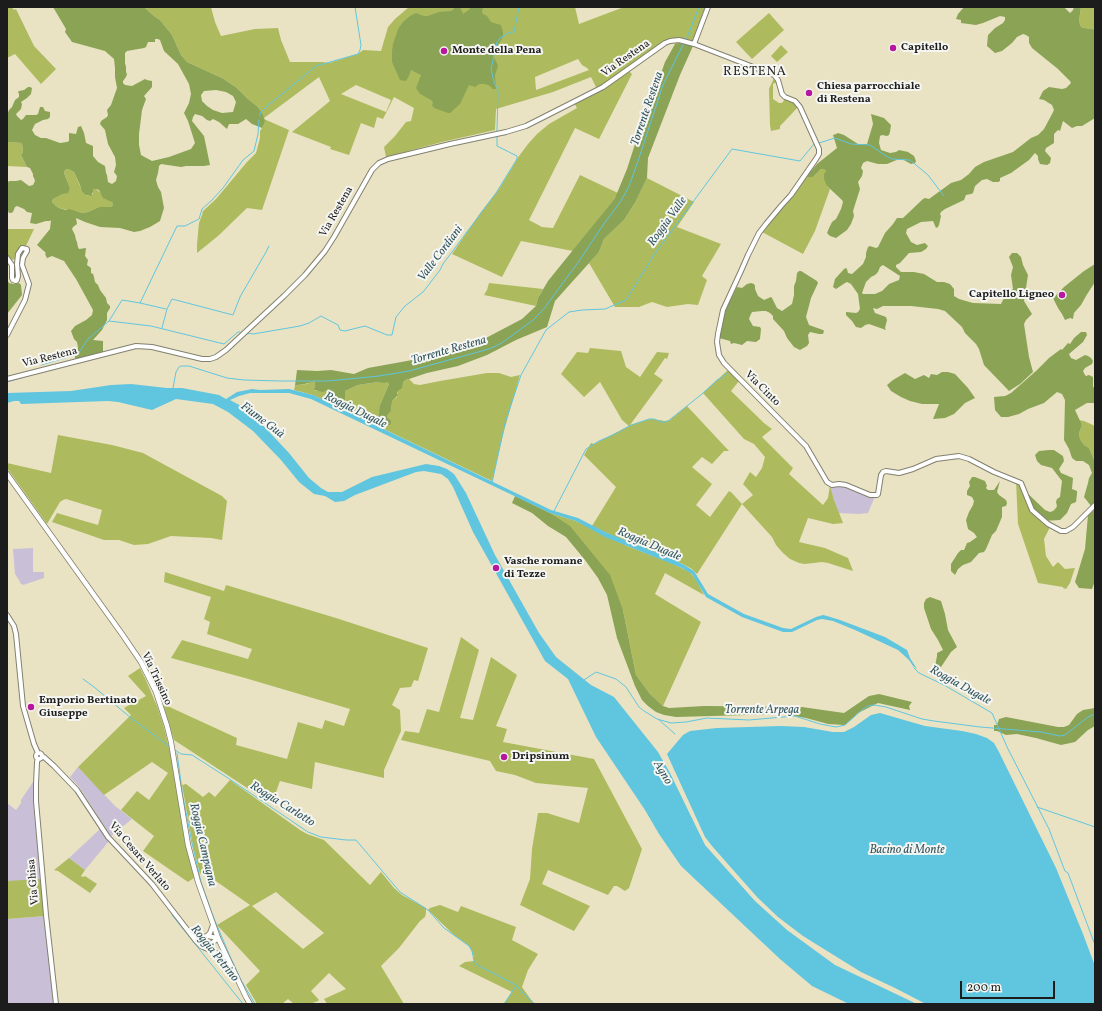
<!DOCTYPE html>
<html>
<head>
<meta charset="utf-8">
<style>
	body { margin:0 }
	#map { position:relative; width:1102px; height:1011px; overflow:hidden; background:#e9e3c4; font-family:Vollkorn,serif }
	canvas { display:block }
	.frame { position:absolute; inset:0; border:8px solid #1c1c1c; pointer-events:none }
	.scale { position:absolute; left:960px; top:981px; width:95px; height:18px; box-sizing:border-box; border:2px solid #1c1c1c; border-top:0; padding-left:5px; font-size:12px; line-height:14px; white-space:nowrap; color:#1c1c1c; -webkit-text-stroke:3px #f6f6f2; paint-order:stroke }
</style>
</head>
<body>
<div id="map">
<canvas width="1102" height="1011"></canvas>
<div class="frame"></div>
<div class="scale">200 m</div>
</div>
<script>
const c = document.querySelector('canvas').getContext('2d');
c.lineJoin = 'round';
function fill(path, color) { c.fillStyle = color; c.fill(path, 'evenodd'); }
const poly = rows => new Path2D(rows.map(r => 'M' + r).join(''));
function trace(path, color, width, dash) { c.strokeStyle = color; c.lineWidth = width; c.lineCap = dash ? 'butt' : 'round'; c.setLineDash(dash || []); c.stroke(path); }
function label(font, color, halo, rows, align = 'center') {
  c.font = font + ' Vollkorn,serif'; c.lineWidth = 4; c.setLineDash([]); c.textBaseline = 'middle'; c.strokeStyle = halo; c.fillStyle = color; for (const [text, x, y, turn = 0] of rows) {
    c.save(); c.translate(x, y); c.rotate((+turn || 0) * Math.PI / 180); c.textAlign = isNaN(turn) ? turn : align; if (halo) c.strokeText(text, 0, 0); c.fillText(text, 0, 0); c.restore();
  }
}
fill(poly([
	[841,482,871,494,876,494,868,513,859,514,838,513,834,500,830,485],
	[33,548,33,572,44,572,44,578,23,585,22,584,21,584,19,580,15,574,13,549],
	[78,767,115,806,132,819,111,836,80,788,70,777],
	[33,782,40,879,7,882,7,803,16,810,21,803,21,800],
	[100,829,109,841,85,870,69,858],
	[45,916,51,976,55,1004,7,1004,7,919]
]), '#c9bfd7');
fill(poly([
	[7,7,12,7,14,10,16,9,34,46,56,69,41,84,15,54,7,58],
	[144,7,211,7,215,22,221,36,255,29,278,28,281,40,290,62,322,62,329,63,358,54,363,50,381,51,388,27,395,19,409,7,575,7,579,24,624,7,709,7,693,46,679,43,675,44,673,42,668,44,629,71,632,74,599,139,575,128,529,220,542,227,553,228,580,175,618,193,615,198,573,251,521,241,502,277,452,254,481,212,499,189,519,156,528,144,537,134,549,124,577,108,574,103,598,91,591,77,553,92,496,109,495,130,442,142,386,157,384,147,395,136,406,122,411,121,414,108,394,97,383,119,377,117,374,128,361,123,349,155,330,149,331,147,292,132,330,101,319,77,264,118,258,107,248,99,237,88,222,78,187,62,181,55,172,35,160,20,154,16],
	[578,59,582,65,587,68,589,70,536,90,535,77],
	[356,85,391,100,386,112,341,94],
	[1081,7,1095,7,1095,31,1093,29,1084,28,1081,27,1079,21],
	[769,13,784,30,752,59,736,42],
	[781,45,788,52,777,62,771,56],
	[774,78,777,82,773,84,773,99,779,103,782,103,785,99,793,102,798,107,783,123,780,126,780,129,771,131,770,125,769,89],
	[264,119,289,130,262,210,247,208,218,236,197,253,197,244,199,223,202,215,203,211,216,199,247,162,256,153,260,138,260,131,262,128],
	[7,142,22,143,23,152,21,155,27,167,7,166],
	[824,168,826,171,827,186,830,189,815,231,803,254,762,232,779,211,792,197,806,177,813,177,821,169],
	[68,169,74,172,80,186,82,192,88,196,93,194,93,189,96,189,112,202,113,205,111,207,99,207,88,212,82,213,59,208,56,206,52,202,53,199,70,188,64,173,65,170],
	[647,178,694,202,677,227,721,244,702,276,707,280,698,305,688,304,667,307,652,302,639,307,615,307,589,263,599,252,604,239,624,220,636,201],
	[7,229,34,229,25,248,20,248,15,259,11,260,7,256],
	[489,283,543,289,538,298,536,306,484,295,487,290],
	[590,348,621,351,626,367,640,377,657,352,669,353,667,359,665,358,654,374,663,380,630,425,650,419,653,419,665,421,670,420,687,406,729,451,724,451,712,464,702,457,692,467,712,484,696,505,710,517,729,491,732,493,742,504,753,495,743,484,750,472,756,477,762,468,765,457,754,444,744,439,703,393,728,370,739,381,731,391,764,423,772,429,762,437,793,468,789,474,823,505,828,498,830,485,834,500,843,523,833,524,808,518,799,542,825,548,848,558,853,571,828,563,822,562,805,564,799,563,790,559,783,553,776,545,772,537,742,504,697,574,692,569,673,559,628,543,592,526,616,487,584,455,591,443,594,444,629,426,622,420,600,382,584,397,561,374,577,352,588,353],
	[487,373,499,373,511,377,520,375,504,431,492,481,313,395,294,390,295,386,297,385,307,384,311,381,314,381,315,383,314,390,316,391,328,390,332,396,341,401,345,396,345,391,358,385,378,382,387,382,389,384,380,405,380,411,378,418,384,421,391,423,391,420,387,417,387,414,391,411,392,402,393,400,397,397,398,391,403,382,407,379,409,379,414,384,420,385,440,381],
	[1079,420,1084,421,1093,425,1095,427,1095,462,1089,448,1084,445,1080,439,1079,433,1082,425],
	[58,435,112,445,143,453,222,496,227,501,222,540,211,538,171,536,148,544,134,545,119,540,104,540,52,522,57,513,98,525,102,510,66,499,63,500,60,502,47,524,7,468,7,463,51,473],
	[1016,481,1021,484,1032,511,1050,527,1044,539,1046,556,1053,567,1058,562,1065,569,1075,568,1070,583,1066,589,1063,588,1063,587,1038,583,1018,524],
	[550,513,576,521,627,546,671,563,690,572,697,581,704,595,665,573,655,594,701,622,663,706,650,694,636,675,623,610],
	[165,572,224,591,226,585,336,618,428,648,418,681,414,680,411,687,400,688,392,705,400,710,401,731,384,770,384,778,315,762,312,789,280,781,276,792,267,801,174,740,163,704,237,738,236,745,287,759,298,722,322,729,325,720,344,726,350,709,245,678,171,658,182,640,248,659,252,649,207,634,210,622,204,619,211,597,164,582],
	[461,637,479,650,460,718,473,720,491,657,517,675,496,726,507,729,503,742,594,759,642,849,629,888,625,891,617,886,614,886,608,895,548,870,542,884,590,906,574,931,520,905,530,879,532,849,538,813,547,813,579,823,588,788,536,783,515,775,496,771,490,761,401,740,405,731,419,733,427,709,439,712],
	[140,668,145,678,157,706,163,724,172,759,194,878,188,882,169,869,143,851,154,836,121,810,137,791,149,800,168,773,152,762,104,795,78,767,131,715,124,708,146,696,128,676],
	[230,780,300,830,307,834,324,840,370,885,381,872,394,888,402,895,426,908,426,913,425,917,420,921,399,948,381,966,404,1004,327,1004,324,999,346,989,329,973,311,991,319,1000,318,1001,310,1004,294,1004,288,999,282,1004,257,1004,246,985,260,971,217,925,250,905,203,872,200,874,193,846,182,785,186,784,203,797,209,792,215,797],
	[276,892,324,933,303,949,252,906],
	[69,858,85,870,81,876,83,877,85,876,97,884,90,893,58,871,54,870],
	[40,879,45,916,7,919,7,881],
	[440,905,458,912,461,906,516,927,512,940,538,954,528,970,522,987,534,1004,504,1004,512,992,459,966,465,962,474,961,474,957,471,949,468,945,454,935,428,910,430,908]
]), '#adbb5e');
fill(poly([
	[53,7,144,7,154,16,160,20,172,35,181,55,187,62,222,78,237,88,248,99,258,107,263,115,265,121,262,128,252,124,246,119,238,124,229,124,227,129,219,122,213,119,210,121,207,120,202,116,195,114,193,117,192,121,204,136,210,165,204,166,186,166,181,167,161,164,159,166,158,173,156,180,158,187,161,192,164,208,160,221,150,227,140,231,134,232,120,228,100,227,85,222,76,218,77,224,73,227,72,229,75,235,76,240,77,242,78,247,79,249,86,248,85,256,88,260,87,265,91,268,91,273,93,274,94,277,95,282,98,285,100,290,106,298,107,303,110,306,110,308,107,313,107,320,102,330,93,340,103,341,103,352,75,360,75,355,78,348,77,342,74,339,71,331,75,326,86,320,92,315,93,310,76,279,64,261,52,256,45,259,47,258,45,254,46,253,37,245,50,229,51,220,50,221,46,221,36,224,30,223,32,213,27,212,24,209,17,206,15,207,13,212,11,213,9,213,8,211,7,183,9,181,16,181,21,180,29,186,33,185,35,181,34,178,33,176,33,174,30,168,27,167,21,155,23,152,22,143,7,142,7,115,9,110,12,107,15,100,19,97,19,94,18,92,19,91,24,90,28,87,30,87,32,88,31,94,27,98,21,102,22,104,21,109,16,114,17,116,21,120,23,119,26,115,36,115,38,114,40,107,43,107,45,111,50,112,50,117,48,119,43,120,35,124,32,130,35,135,41,138,46,138,60,143,67,142,69,141,69,133,76,134,78,127,81,126,84,133,86,143,93,146,93,156,98,162,105,166,106,173,107,175,108,182,112,184,116,181,117,176,114,172,116,165,115,157,108,144,105,130,100,124,101,121,107,117,108,115,107,110,111,105,117,88,115,77,115,68,114,59,105,51,72,42,65,32,66,29],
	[155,39,158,39,160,40,164,51,178,64,189,84,191,94,189,103,184,113,188,121,195,143,191,149,169,157,152,161,141,155,139,145,139,134,142,110,146,99,144,96,152,87,152,81,147,80,145,79,132,86,125,85,123,83,123,81,126,77,127,74,126,72,126,67,125,63,125,53,127,51,144,48,146,47,148,42,155,42],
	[216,90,226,92,233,96,236,102,233,112,222,113,213,110,207,106,202,101,201,95,204,91],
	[68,169,74,172,80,185,81,189,82,192,86,195,91,196,93,192,93,189,96,189,99,190,103,198,112,202,113,205,111,207,99,207,88,212,82,213,69,209,66,210,59,208,56,206,52,202,53,199,62,194,68,193,70,188,64,173,65,170],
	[455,7,460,7,463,14,470,9,469,7,483,7,482,12,483,14,487,16,491,22,501,25,503,32,503,37,494,50,494,57,498,66,495,75,496,89,493,89,490,86,485,84,479,84,475,87,469,85,460,104,450,113,448,113,434,108,432,105,433,102,431,100,420,94,416,88,421,75,411,70,409,76,406,81,400,80,392,62,392,51,393,44,398,29,403,22,410,16,416,13,424,16,428,16,439,12,451,11,453,10],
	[964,7,1064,7,1070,13,1073,10,1074,7,1081,7,1079,21,1081,27,1084,28,1093,29,1095,31,1095,118,1082,126,1077,126,1072,128,1063,121,1060,131,1058,130,1054,134,1054,143,1046,148,1045,151,1051,158,1050,163,1047,165,1040,164,1038,159,1038,156,1035,153,1029,160,1011,173,1000,178,1000,181,998,182,993,182,987,179,982,180,975,186,973,193,971,194,966,195,964,200,945,209,941,212,940,214,941,216,939,225,938,227,936,228,933,221,921,222,907,229,906,233,911,242,917,245,925,243,928,246,926,249,921,252,909,253,900,263,896,265,896,267,901,272,914,272,924,274,937,282,944,282,950,284,954,289,954,296,959,299,973,303,1001,304,1005,296,1013,289,1011,275,1013,267,1009,257,1012,253,1017,253,1021,257,1023,265,1028,275,1024,301,1032,314,1026,320,1024,324,1029,357,1033,372,1020,384,1009,391,984,365,979,349,976,344,965,333,962,327,945,311,938,309,911,306,883,306,877,309,873,308,875,313,886,317,887,320,885,328,886,330,869,324,865,325,864,326,861,328,856,327,852,321,846,315,846,312,856,313,858,312,860,309,858,294,851,284,847,282,845,283,836,289,833,287,835,279,844,269,846,268,847,269,848,273,852,274,863,264,866,257,866,253,868,247,870,246,876,248,878,247,885,233,893,224,897,218,903,218,923,199,925,198,929,199,951,183,961,180,969,174,975,167,984,162,1013,152,1031,138,1038,135,1044,129,1051,116,1054,110,1052,105,1044,100,1039,99,1043,91,1049,87,1062,89,1066,88,1071,83,1070,81,1058,69,1032,48,1029,43,1029,37,1026,35,1023,34,1017,37,1012,43,1002,51,995,53,987,46,988,35,995,28,1003,23,1005,20,1005,17,1000,16,983,23,976,25,961,23,961,20,956,19,958,14],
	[883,265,900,276,899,280,889,284,882,291,875,294,863,294,862,293,866,282,871,277,875,275,878,272,880,267],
	[679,43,693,46,680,75,648,158,647,178,636,201,624,220,604,239,599,252,555,301,547,327,516,340,487,355,458,366,427,373,409,379,407,379,403,382,402,388,398,391,397,393,398,395,393,400,392,402,391,411,387,415,387,417,391,420,391,423,390,425,387,425,384,421,380,422,378,421,380,405,389,384,387,382,385,383,378,382,358,385,345,391,345,399,343,401,341,401,332,396,328,390,323,392,314,390,315,383,314,381,305,384,297,385,295,386,297,370,317,371,331,370,354,374,368,368,429,357,447,353,484,339,522,319,536,306,538,298,548,281,615,198,627,169,654,85,659,79,665,62,675,44],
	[871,114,884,118,891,125,890,132,889,135,887,136,882,135,880,136,879,143,881,150,890,153,896,152,899,150,908,152,914,156,916,161,915,163,911,164,902,159,899,159,887,164,878,164,867,161,863,163,861,168,863,171,862,176,858,182,860,189,853,211,854,216,851,224,847,230,836,238,830,236,827,233,829,228,832,222,836,219,841,209,843,202,842,200,827,186,824,179,824,174,826,171,824,169,821,169,813,177,806,177,817,164,837,148,833,135,836,134,838,133,844,135,858,144,867,144,873,124],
	[1095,264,1095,282,1086,296,1081,305,1074,313,1073,319,1070,318,1065,320,1062,314,1058,308,1053,298,1064,287,1084,271],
	[799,271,801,271,817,281,818,283,811,298,806,317,809,325,823,330,824,331,823,334,819,334,810,332,808,335,809,343,807,346,800,350,794,347,787,338,784,331,773,319,773,316,770,313,766,311,762,311,752,312,750,316,749,319,753,326,760,327,761,329,760,339,756,342,747,341,742,345,734,343,731,344,730,341,719,338,725,310,737,287,742,288,747,284,751,283,754,284,755,286,755,289,758,296,764,300,771,297,772,298,777,308,782,311,792,304,794,295,794,286,796,281,797,273],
	[7,279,9,283,14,284,19,283,21,285,22,295,7,314],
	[1081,332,1086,332,1087,335,1083,342,1069,354,1071,358,1076,360,1085,355,1088,356,1091,358,1093,361,1092,364,1085,368,1083,371,1085,375,1086,376,1089,375,1093,377,1093,387,1095,388,1095,403,1087,403,1075,410,1082,425,1079,433,1080,439,1084,445,1089,448,1095,462,1095,503,1091,506,1084,497,1088,483,1089,478,1092,473,1089,465,1083,461,1076,461,1072,458,1069,449,1064,440,1065,400,1062,394,1057,392,1044,403,1028,409,1019,414,1008,417,1001,417,995,410,994,397,1005,396,1011,393,1036,371,1049,358,1061,349,1062,350,1068,343,1070,344,1074,338],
	[942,372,948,372,955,374,968,388,975,398,965,403,954,414,945,418,933,419,939,404,922,404,910,401,901,397,891,391,887,385,893,380,905,373,915,379,924,375,929,378,931,374,937,375],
	[1049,450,1054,450,1063,456,1064,461,1059,469,1061,473,1073,478,1072,489,1077,491,1077,494,1076,502,1071,504,1067,513,1060,520,1043,521,1032,511,1023,489,1045,510,1050,512,1053,511,1056,508,1057,506,1056,502,1057,499,1060,497,1062,481,1052,468,1041,465,1037,461,1035,455,1039,451],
	[972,477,975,477,985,481,987,486,986,488,988,490,994,490,1000,481,997,492,999,495,1006,500,1007,503,1006,506,1002,507,1002,517,996,531,992,535,986,549,984,552,979,553,971,562,963,565,958,569,955,575,951,571,951,564,958,553,961,550,964,550,967,543,970,542,977,537,974,533,968,529,966,520,969,512,973,505,974,501,972,497,967,495,967,491,970,486,969,482],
	[515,496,550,513,570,526,610,575,623,610,636,675,650,694,663,706,669,708,704,706,802,707,844,713,869,696,879,694,912,702,909,706,910,710,878,703,858,713,845,725,828,724,806,718,783,714,676,717,664,715,656,712,648,706,642,700,635,686,617,638,607,595,598,578,585,560,566,537,548,526,532,513,512,503],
	[1095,509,1095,581,1092,589,1079,588,1075,582,1085,549,1088,515],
	[930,597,941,601,945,614,948,630,957,647,951,652,941,667,935,673,934,671,937,656,937,653,943,650,938,640,931,629,924,608,924,603,926,599],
	[1095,708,1095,726,1088,730,1075,742,1061,745,1036,738,1017,734,1006,735,997,731,994,731,994,725,997,725,999,719,1006,717,1058,727,1064,727,1069,725,1077,714,1083,710]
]), '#8aa355');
fill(poly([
	[131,384,167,388,182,388,219,395,226,399,237,392,252,389,260,390,289,389,313,395,551,510,578,518,607,533,673,559,684,565,694,571,708,594,744,614,783,628,791,629,816,617,823,615,827,616,840,620,885,637,907,650,910,658,917,669,913,666,909,660,898,650,855,630,833,621,822,619,817,620,792,632,783,632,742,617,706,597,692,574,682,568,605,537,576,521,550,513,311,399,289,393,250,393,239,396,230,400,243,407,257,419,289,453,309,478,321,488,328,492,342,492,372,477,426,464,439,466,447,469,454,474,466,493,495,555,539,633,556,657,591,685,614,697,658,752,670,773,705,845,755,901,787,930,798,938,835,965,917,1004,849,1004,812,986,780,959,681,866,659,834,645,810,596,737,568,679,545,661,473,532,453,487,448,479,441,474,424,471,416,472,355,495,344,501,335,502,325,496,314,494,299,482,281,460,253,431,228,412,213,404,176,399,152,410,118,402,108,401,21,404,19,401,14,401,7,403,7,393,71,391,111,385],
	[880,713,925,726,962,731,976,734,987,738,994,743,999,752,1056,868,1083,934,1095,966,1095,1004,926,1004,895,988,861,972,803,936,778,917,758,898,734,871,712,846,705,837,672,765,667,754,683,735,690,731,717,728,781,726,804,727,833,732,844,732,854,727,871,715]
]), '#60c5de');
trace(poly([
	[686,40,699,7],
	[260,116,260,113,265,108,316,66,358,54,360,50,361,45,355,7],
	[497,131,498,91,494,82,491,69,497,42,500,38,508,33,514,32,519,7],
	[819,143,835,138,851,144,870,145,886,156,892,159,910,160,928,175,944,196],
	[140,303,166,309],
	[109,321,122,300,140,303,177,226,185,226,199,219,202,209,212,200,223,188,243,160,254,151,258,134,259,120],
	[162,328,167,309,172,299,233,315,240,297,266,252,269,246],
	[247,333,253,334,300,326,309,323,321,316,338,325,340,330,345,331,365,326,387,335,392,335,396,317,405,306,423,292,427,287,440,270,443,264,496,193,517,159,517,156,497,146,497,136],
	[41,365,78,354,88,339,109,321,151,326,224,344,238,332,240,332],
	[7,382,24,377],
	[173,388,176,372,179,367,181,366,189,366,227,378,244,380,280,381,328,381,379,376,409,371,489,349,500,344,506,340,533,320,543,310,579,261,603,225,621,201,629,186,638,161,663,85,684,43],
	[492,483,505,423,521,375,546,330,569,312,582,310,605,309,626,300,656,252,732,149,800,161,814,144,816,144],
	[554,511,586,449,599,441,615,434,629,426,649,419,654,419,661,422,665,422,668,421,702,394,717,380,723,377,728,372],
	[914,668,919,673,944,685,992,713,1008,749,1049,829,1063,866,1065,871,1068,873,1095,945],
	[83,679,94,687,131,718,170,747],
	[584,680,596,672,616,679,626,687,639,707,644,711,657,719,671,723,686,722,707,718,749,720,795,716,820,724,836,727,845,725,863,709,868,706,874,705,886,707,922,719,934,721,980,727,1041,732,1060,736,1065,735,1088,717,1095,714],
	[658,719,675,734],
	[175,750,181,754,192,755,228,778,308,832,321,837,346,840,356,840,400,892,428,910,444,928,469,946,472,951,474,961,477,965,516,985,524,994,535,1004],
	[177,753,183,797,192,843,201,882,213,916,229,954,241,980,255,1004],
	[1037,807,1095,827],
	[172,915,243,1004],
	[504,1004,516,986]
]), '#60c5de', 1);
const tertiary = poly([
	[694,44,708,7],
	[7,258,12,265,12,278,13,280,16,281,17,280,18,276,17,264,18,254,22,248,27,249,27,251,23,258,22,265,29,284,25,300,7,335],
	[7,379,136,346,152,347,202,359,210,359,216,357,226,350,284,296,305,275,325,251,334,237,372,170,379,163,388,159,450,144,506,132,526,126,603,87,665,43,670,41,679,40,694,44,774,75,778,80,782,94,785,97,795,101,800,107,819,149,819,154,816,159,791,195,781,206,766,224,759,233,748,255,741,271,723,310,718,334,717,342,719,355,724,363,806,446,827,482,832,485,839,484,846,485,870,495,877,495,878,494,881,475,883,472,886,471,899,473,913,469,936,459,959,456,969,459,994,472,1021,483,1032,510,1048,524,1061,531,1066,531,1073,527,1095,505],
	[7,615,14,626,16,634,23,706,34,744,38,753],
	'36 756a3 3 0 1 1 6 0a3 3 0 1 1-6 0Z',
	[42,757,44,757,54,766,77,790,108,837,152,884,196,941,201,946,227,958],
	[38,759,37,762,36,784,36,801,46,915,56,1004],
	[192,935,200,938,207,936,218,938],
	[207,936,210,933,213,925],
	[204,946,208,946,211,944,218,938]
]);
const secondary = poly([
	[7,474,122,634,141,662,156,692,167,726,171,742,188,845,198,882,218,938,246,997,250,1004]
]);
trace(tertiary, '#828070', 6);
trace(secondary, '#828070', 6);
trace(tertiary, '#fff', 4);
trace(secondary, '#fff', 4.5);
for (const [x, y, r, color] of [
	[893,48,4,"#b5179e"],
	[444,51,4,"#b5179e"],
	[809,93,4,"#b5179e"],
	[1062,295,4,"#b5179e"],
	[496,568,4,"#b5179e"],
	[31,707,4,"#b5179e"],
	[504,757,4,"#b5179e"]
]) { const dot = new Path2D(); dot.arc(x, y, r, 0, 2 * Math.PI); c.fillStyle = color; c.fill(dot); trace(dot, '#f6f6f2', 1.5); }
label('bold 11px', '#1c1c1c', '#f6f6f2', [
	["Capitello",901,48],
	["Monte della Pena",452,51],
	["Chiesa parrocchiale",817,87],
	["di Restena",817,100],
	["Capitello Ligneo",1054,295,"right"],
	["Vasche romane",504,562],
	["di Tezze",504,575],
	["Emporio Bertinato",39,701],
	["Giuseppe",39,714],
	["Dripsinum",512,757]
], 'left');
label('11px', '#1c1c1c', '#f6f6f2', [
	["Via Restena",626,59,-35],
	["Via Restena",337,212,-60],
	["Via Restena",50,358,-14],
	["Via Cinto",762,389,45],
	["Via Trissino",156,679,65],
	["Via Cesare Verlato",139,857,49],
	["Via Ghisa",34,882,-95]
]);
label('italic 12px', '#345760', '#f6f6f2', [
	["Torrente Restena",648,109,-71],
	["Roggia Valle",668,222,-54],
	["Valle Cordiani",441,254,-53],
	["Torrente Restena",449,351,-16],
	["Roggia Dugale",355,411,26],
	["Fiume Guà",262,421,37],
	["Roggia Dugale",649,545,23],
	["Roggia Dugale",960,686,29],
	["Torrente Arpega",762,711],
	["Agno",662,773,60],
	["Roggia Carlotto",282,805,32],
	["Roggia Campagna",202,845,77],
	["Bacino di Monte",907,851],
	["Roggia Petrino",214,954,51]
]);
c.letterSpacing = '1px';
label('13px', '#1c1c1c', '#f6f6f2', [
	["RESTENA",755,73]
]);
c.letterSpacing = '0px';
</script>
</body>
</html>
